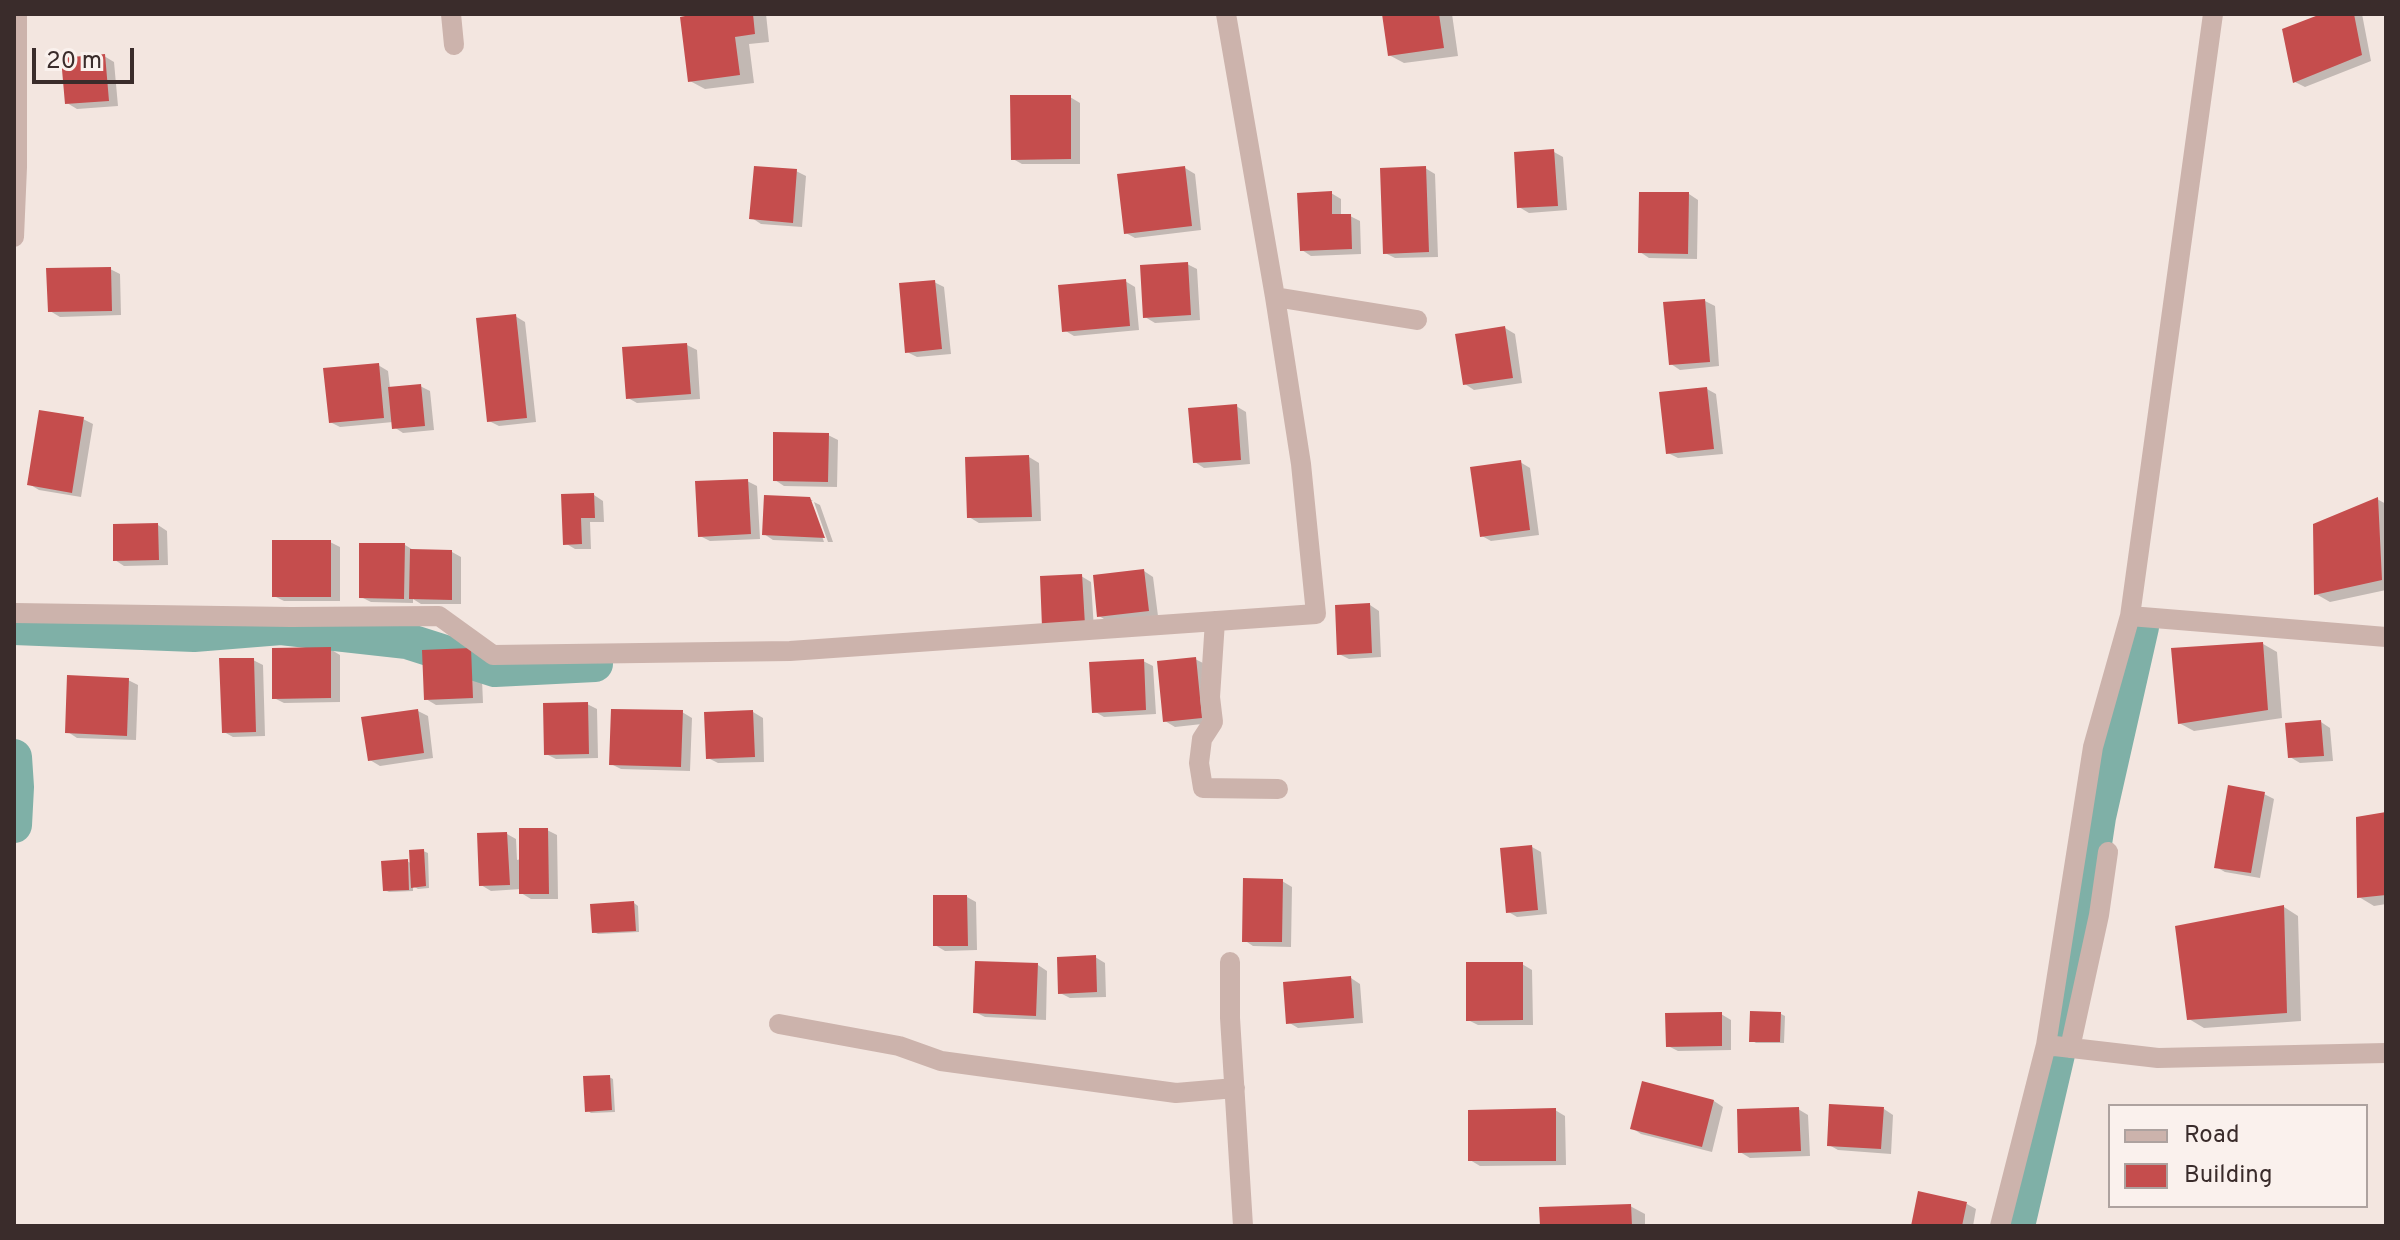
<!DOCTYPE html>
<html>
<head>
<meta charset="utf-8">
<style>
	body { margin:0 }
	#map { position:relative; width:2400px; height:1240px; overflow:hidden; background:#f3e6e0; font-family:Overpass,sans-serif }
	canvas { display:block }
	.frame { position:absolute; inset:0; border:16px solid #3a2c2b; pointer-events:none }
	.legend { position:absolute; left:2108px; top:1104px; width:260px; height:104px; box-sizing:border-box; background:#faf1ed; border:2px solid #ada29f; margin:0; padding:10px 14px; list-style:none; font-size:24px; color:#3a2c2b }
	.legend li { display:flex; align-items:center; gap:16px; height:40px }
	.legend b { width:40px; border:2px solid #ada29f }
	.scale { position:absolute; left:32px; top:48px; width:102px; height:36px; box-sizing:border-box; border:4px solid #3a2c2b; border-top:0; padding-left:10px; font-size:24px; line-height:28px; white-space:nowrap; color:#3a2c2b; -webkit-text-stroke:6px #faf1ed; paint-order:stroke }
</style>
</head>
<body>
<div id="map">
<canvas width="2400" height="1240"></canvas>
<div class="frame"></div>
<ul class="legend">
<li><b style="height:10px;background:#ccb3ac"></b>Road</li>
<li><b style="height:22px;background:#c54d4d"></b>Building</li>
</ul>
<div class="scale">20 m</div>
</div>
<script>
const c = document.querySelector('canvas').getContext('2d');
c.lineJoin = 'round';
function fill(path, color) { c.fillStyle = color; c.fill(path, 'evenodd'); }
const poly = rows => new Path2D(rows.map(r => 'M' + r).join(''));
function trace(path, color, width, dash) { c.strokeStyle = color; c.lineWidth = width; c.lineCap = dash ? 'butt' : 'round'; c.setLineDash(dash || []); c.stroke(path); }
fill(poly([
	[697,14,766,14,769,42,749,44,754,83,705,89,690,81],
	[1384,14,1452,14,1458,56,1404,63,1389,55],
	[2327,14,2362,14,2371,61,2305,87,2295,82],
	[104,56,114,62,118,106,77,109,67,103],
	[1070,97,1080,103,1080,164,1022,164,1013,159],
	[1554,152,1563,157,1567,210,1529,213,1519,207],
	[1185,168,1195,174,1201,230,1135,238,1126,233],
	[1425,168,1435,174,1438,257,1395,258,1385,253],
	[796,171,806,176,802,227,761,224,752,218],
	[1331,193,1341,199,1341,216,1350,216,1360,221,1361,254,1311,256,1302,250],
	[1689,194,1698,200,1697,259,1649,258,1640,252],
	[1187,264,1197,269,1200,320,1155,323,1145,317],
	[110,269,120,274,121,315,60,317,50,311],
	[1125,281,1135,287,1139,330,1074,336,1064,330],
	[934,282,944,287,951,354,917,357,907,352],
	[1705,301,1715,306,1719,366,1680,370,1671,364],
	[515,316,525,322,536,422,499,426,489,421],
	[1505,328,1515,334,1522,383,1474,390,1465,384],
	[687,345,697,350,700,399,637,403,628,398],
	[378,365,388,371,390,388,420,386,430,391,434,430,403,433,394,427,393,422,340,427,330,422],
	[1707,389,1716,394,1723,454,1678,458,1668,453],
	[1236,406,1246,412,1250,464,1204,468,1195,462],
	[83,419,93,424,81,497,39,490,29,484],
	[828,435,838,440,837,487,784,486,775,480],
	[1029,457,1039,463,1041,521,979,523,969,517],
	[1520,462,1530,468,1539,535,1491,541,1482,536],
	[747,481,757,486,760,539,710,541,700,536],
	[594,495,603,501,604,522,590,522,591,549,575,549,565,543],
	[810,499,813,501,810,501,824,542,773,540,764,534],
	[2377,499,2386,504,2386,590,2330,602,2316,594],
	[814,502,820,505,833,542,828,542],
	[158,525,167,531,168,565,124,566,115,560],
	[330,542,340,547,340,601,284,601,274,596],
	[405,545,415,551,452,552,461,557,461,604,421,604,413,599,413,603,371,602,361,597],
	[1144,571,1153,577,1158,616,1109,622,1099,616],
	[1081,576,1091,582,1094,630,1054,632],
	[1370,605,1379,611,1381,657,1349,659,1339,654],
	[2263,644,2277,652,2282,718,2194,731,2179,723],
	[330,649,340,655,340,702,284,703,274,698],
	[471,650,481,656,483,703,436,705,426,699],
	[1195,659,1205,664,1211,723,1175,727,1165,721],
	[253,660,263,665,265,736,233,737,224,732],
	[1143,661,1153,666,1156,714,1104,717,1094,711],
	[128,680,138,685,136,740,77,738,68,732],
	[587,704,597,709,598,758,556,759,546,754],
	[418,711,428,716,433,758,380,766,370,760],
	[682,712,692,718,690,771,621,769,611,764],
	[753,712,763,718,764,762,718,763,708,758],
	[2321,722,2330,728,2333,761,2300,763,2290,757],
	[2264,794,2274,799,2260,878,2225,872,2216,867],
	[2386,814,2386,904,2374,906,2359,897],
	[547,830,557,835,558,899,531,899,521,893,521,889,491,891,481,885,507,834,516,839,517,860,521,859],
	[1532,847,1541,852,1547,914,1517,917,1507,911],
	[423,851,428,853,429,888,418,889,413,886,413,891,389,892,385,890,407,861,412,864],
	[1282,881,1292,887,1291,947,1253,946,1244,940],
	[967,897,976,902,977,950,945,951,935,945],
	[634,903,638,906,639,932,598,934,594,932],
	[2284,907,2298,916,2301,1021,2204,1028,2189,1019],
	[1095,957,1105,963,1106,997,1070,998,1060,993],
	[1522,964,1532,970,1533,1025,1478,1025,1468,1020],
	[1038,965,1047,971,1046,1020,985,1017,975,1012],
	[1351,978,1360,984,1363,1023,1298,1028,1288,1022],
	[1721,1014,1731,1020,1731,1050,1678,1051,1668,1046],
	[1781,1014,1785,1016,1784,1043,1756,1043,1751,1040],
	[609,1077,613,1079,615,1112,591,1113,587,1110],
	[1714,1101,1723,1107,1712,1152,1641,1134,1632,1128],
	[1798,1109,1808,1115,1810,1156,1750,1158,1740,1152],
	[1884,1109,1893,1115,1891,1154,1838,1150,1829,1145],
	[1555,1110,1565,1116,1566,1165,1480,1166,1470,1160],
	[1967,1204,1976,1209,1973,1226,1913,1226],
	[1630,1206,1645,1214,1645,1226,1542,1226]
]), '#0003');
trace(poly([
	[14,627,194,634,281,627,407,641,495,669,595,664],
	[14,757,16,787,14,825],
	[2017,1226,2072,990,2098,817,2141,627]
]), '#7fb0a7', 36);
fill(poly([
	[695,14,753,14,755,34,735,37,740,75,688,82,680,17],
	[1382,14,1439,14,1444,48,1388,56],
	[2321,14,2354,14,2362,55,2293,83,2282,29],
	[105,54,109,101,65,104,61,58],
	[1010,95,1071,95,1071,159,1011,160],
	[1554,149,1558,206,1517,208,1514,152],
	[754,166,797,169,793,223,749,219],
	[1185,166,1192,226,1124,234,1117,174],
	[1426,166,1429,252,1383,254,1380,168],
	[1332,191,1332,214,1351,214,1352,249,1300,251,1297,193],
	[1639,192,1689,192,1688,254,1638,253],
	[1188,262,1191,315,1143,318,1140,265],
	[111,267,112,311,48,312,46,268],
	[1126,279,1130,326,1062,332,1058,285],
	[935,280,942,349,905,353,899,283],
	[1705,299,1710,362,1669,365,1663,302],
	[516,314,527,418,487,422,476,318],
	[1505,326,1513,378,1463,385,1455,334],
	[687,343,691,394,626,399,622,347],
	[379,363,384,418,329,423,323,368],
	[421,384,425,426,392,429,388,387],
	[1707,387,1714,449,1666,454,1659,392],
	[1237,404,1241,460,1193,463,1188,408],
	[39,410,84,417,72,493,27,485],
	[773,432,829,433,828,482,773,481],
	[1029,455,1032,517,967,518,965,457],
	[1521,460,1530,530,1480,537,1470,467],
	[748,479,751,534,698,537,695,481],
	[594,493,595,518,581,518,582,544,563,545,561,494],
	[764,495,810,497,825,538,762,535],
	[2378,497,2382,580,2314,595,2313,524],
	[158,523,159,560,113,561,113,524],
	[272,540,331,540,331,597,272,597],
	[359,543,405,543,404,599,359,598],
	[410,549,452,550,452,600,409,599],
	[1144,569,1149,611,1097,617,1093,575],
	[1082,574,1085,625,1042,627,1040,576],
	[1370,603,1372,653,1337,655,1335,605],
	[2263,642,2268,710,2178,724,2171,648],
	[331,647,331,698,272,699,272,648],
	[471,648,473,698,424,700,422,650],
	[1196,657,1202,718,1163,722,1157,661],
	[219,658,254,658,256,732,222,733],
	[1144,659,1146,710,1092,713,1089,662],
	[67,675,129,678,127,736,65,733],
	[588,702,589,754,544,755,543,703],
	[418,709,424,753,368,761,361,717],
	[611,709,683,710,681,767,609,765],
	[753,710,755,757,706,759,704,712],
	[2321,720,2324,756,2288,758,2285,723],
	[2228,785,2265,792,2251,873,2214,868],
	[2386,812,2386,895,2357,898,2356,817],
	[519,828,548,828,549,894,519,894],
	[507,832,510,885,479,886,477,833],
	[1532,845,1538,910,1506,913,1500,848],
	[424,849,426,886,411,888,409,850],
	[408,859,409,890,383,891,381,861],
	[1243,878,1283,879,1282,942,1242,942],
	[933,895,967,895,968,946,933,946],
	[634,901,636,931,592,933,590,904],
	[2284,905,2287,1013,2187,1020,2175,926],
	[1096,955,1097,992,1058,994,1057,957],
	[975,961,1038,963,1036,1016,973,1013],
	[1466,962,1523,962,1523,1020,1466,1021],
	[1351,976,1354,1018,1286,1024,1283,982],
	[1750,1011,1781,1012,1780,1042,1749,1042],
	[1722,1012,1722,1046,1666,1047,1665,1013],
	[610,1075,612,1110,585,1112,583,1076],
	[1642,1081,1714,1100,1702,1147,1630,1129],
	[1829,1104,1884,1107,1881,1149,1827,1146],
	[1799,1107,1801,1151,1738,1153,1737,1109],
	[1556,1108,1556,1161,1468,1161,1468,1110],
	[1918,1191,1967,1202,1962,1226,1911,1226],
	[1631,1204,1632,1226,1540,1226,1539,1207]
]), '#c54d4d');
trace(poly([
	[451,14,454,45],
	[14,237,17,167,17,14],
	[1275,297,1417,320],
	[14,613,291,617,439,616,493,655,790,651,1316,614,1301,464,1275,297,1226,14],
	[2130,616,2386,637],
	[1215,621,1210,697,1213,722,1202,739,1199,763,1203,788,1278,789],
	[1230,962,1230,1018,1243,1226],
	[779,1024,899,1046,941,1061,1176,1093,1235,1088],
	[2046,1045,2158,1058,2386,1053],
	[2070,1048,2099,915,2108,852],
	[2000,1226,2046,1045,2093,747,2130,616,2213,14]
]), '#ccb3ac', 20);
</script>
</body>
</html>
